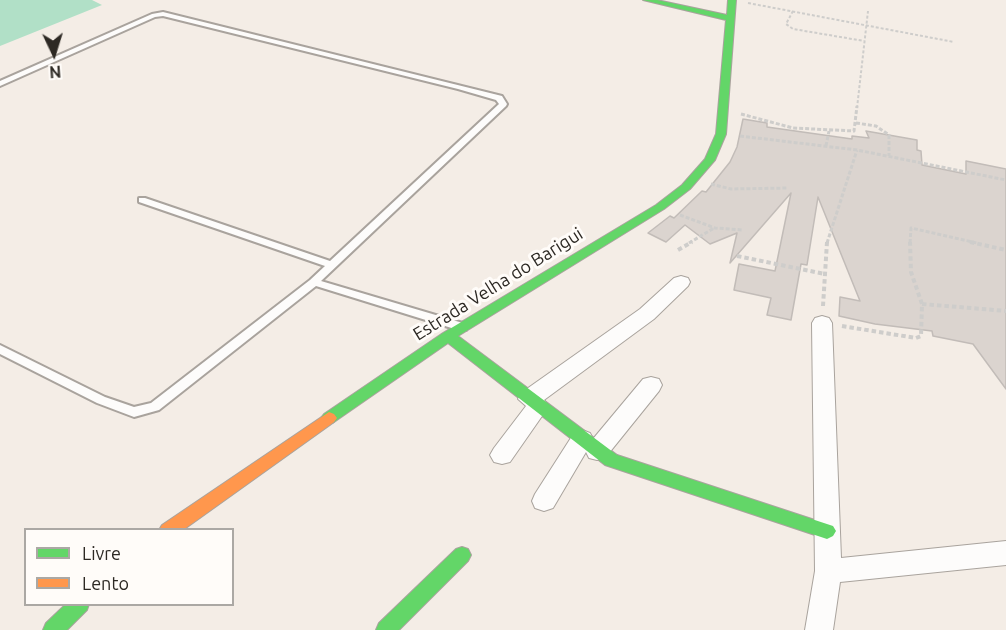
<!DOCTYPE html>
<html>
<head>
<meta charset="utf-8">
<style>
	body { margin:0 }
	#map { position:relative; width:1006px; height:630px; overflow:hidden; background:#f4ede6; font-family:Ubuntu,sans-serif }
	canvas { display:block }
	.legend { position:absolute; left:24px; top:528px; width:210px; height:78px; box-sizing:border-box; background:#fffcf9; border:2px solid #aba8a4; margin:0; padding:8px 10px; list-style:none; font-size:18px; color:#2d2924 }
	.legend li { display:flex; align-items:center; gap:12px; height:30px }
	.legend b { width:30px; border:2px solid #aba8a4 }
	.north { position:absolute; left:24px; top:24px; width:60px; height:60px; -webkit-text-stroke:4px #fffcf9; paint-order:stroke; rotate:176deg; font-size:16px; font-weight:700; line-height:24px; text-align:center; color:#2d2924 }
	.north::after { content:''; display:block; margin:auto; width:21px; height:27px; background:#2d2924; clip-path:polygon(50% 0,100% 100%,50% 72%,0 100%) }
</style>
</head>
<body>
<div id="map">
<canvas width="1006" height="630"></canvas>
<ul class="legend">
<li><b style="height:8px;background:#63d668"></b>Livre</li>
<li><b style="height:8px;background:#ff974d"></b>Lento</li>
</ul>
<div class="north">N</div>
</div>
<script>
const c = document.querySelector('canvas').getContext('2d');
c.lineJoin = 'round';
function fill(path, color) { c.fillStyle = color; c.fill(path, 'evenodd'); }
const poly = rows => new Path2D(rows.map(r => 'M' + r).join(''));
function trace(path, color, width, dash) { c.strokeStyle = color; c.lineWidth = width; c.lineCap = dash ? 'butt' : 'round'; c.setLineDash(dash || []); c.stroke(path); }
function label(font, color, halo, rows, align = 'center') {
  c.font = font + ' Ubuntu,sans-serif'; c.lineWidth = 6; c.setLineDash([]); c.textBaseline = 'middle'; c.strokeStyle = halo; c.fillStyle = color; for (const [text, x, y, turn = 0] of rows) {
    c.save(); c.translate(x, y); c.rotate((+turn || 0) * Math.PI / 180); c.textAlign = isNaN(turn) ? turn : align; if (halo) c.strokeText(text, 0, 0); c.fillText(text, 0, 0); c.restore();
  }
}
fill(poly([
	[0,0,92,0,102,5,0,46]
]), '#b1e0c7');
const building = poly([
	[743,119,767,123,767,127,852,139,852,136,869,138,866,131,917,140,917,150,921,151,922,165,966,174,966,161,1006,169,1006,389,973,344,933,336,932,331,875,324,839,316,840,297,860,301,818,197,807,265,801,264,791,320,767,315,771,298,734,290,739,264,775,271,791,193,730,263,737,233,710,244,685,225,666,242,648,233,670,216,674,218,702,191,706,192,730,162,737,147,743,119]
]);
fill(building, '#dbd4cf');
trace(building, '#c2bcb8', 1.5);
const lane = poly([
	[163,12,502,96,507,104,506,106,321,281,466,324,467,327,466,330,458,330,316,286,159,410,134,417,97,403,0,354,0,345,105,397,134,407,151,403,310,280,325,266,139,202,139,198,145,198,330,261,499,104,496,100,458,89,163,16,155,17,0,86,0,81,152,14,163,12]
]);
const street = poly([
	[681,276,688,278,690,282,688,286,654,319,544,400,549,406,510,462,502,464,494,462,490,455,494,448,526,406,518,399,521,393,640,309,674,278,681,276],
	[822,316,829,318,832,323,841,558,1006,541,1006,565,840,582,833,630,805,630,815,571,812,323,815,318,822,316],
	[651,377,659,379,662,385,659,391,605,458,597,460,589,458,586,452,553,508,544,511,535,508,532,501,535,494,574,433,582,430,590,433,593,439,643,379,651,377]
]);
const fast = poly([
	[643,0,657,0,727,15,728,0,736,0,726,134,715,160,690,189,664,209,458,336,617,455,833,526,836,531,833,536,827,539,605,465,448,343,334,422,329,424,324,422,321,418,324,414,443,333,656,205,682,185,705,159,716,134,726,20,643,0],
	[462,547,468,549,471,555,468,561,399,630,376,630,379,623,456,549,462,547],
	[66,604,89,604,87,610,67,630,43,630,46,623,66,604]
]);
const slow = poly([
	[329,412,334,414,337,418,334,422,183,530,159,530,162,525,329,412]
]);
trace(lane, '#a9a39d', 4);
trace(street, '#a9a39d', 2);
trace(fast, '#a9a39d', 2);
trace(slow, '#a9a39d', 2);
trace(poly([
	[748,3,954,42],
	[793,11,786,24,793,29,864,41],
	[857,108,868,11]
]), '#cecdcb', 2, [3, 2]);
trace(poly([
	[741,114,793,128,854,131,857,106],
	[856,123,876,126,889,135,889,156],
	[740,136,857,150,1006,180],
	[826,146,829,131],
	[711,184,731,189,788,188],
	[680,215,715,228,743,230],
	[689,243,714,228],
	[827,243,857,150],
	[910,243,911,228,977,243]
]), '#cecdcb', 3, [4, 2]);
trace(poly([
	[970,242,1006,250],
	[678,250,692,242],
	[737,256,825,274],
	[922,304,1006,311],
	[823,306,827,242],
	[842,326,916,338,921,336,922,304,911,272,910,242]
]), '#cecdcb', 4, [4.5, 3]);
fill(lane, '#fdfcfb');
fill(street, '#fdfcfb');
fill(fast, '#63d668');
fill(slow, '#ff974d');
label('18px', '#2d2924', '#fffcf9', [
	["Estrada Velha do Barigui",498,284,-32]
]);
</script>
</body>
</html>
